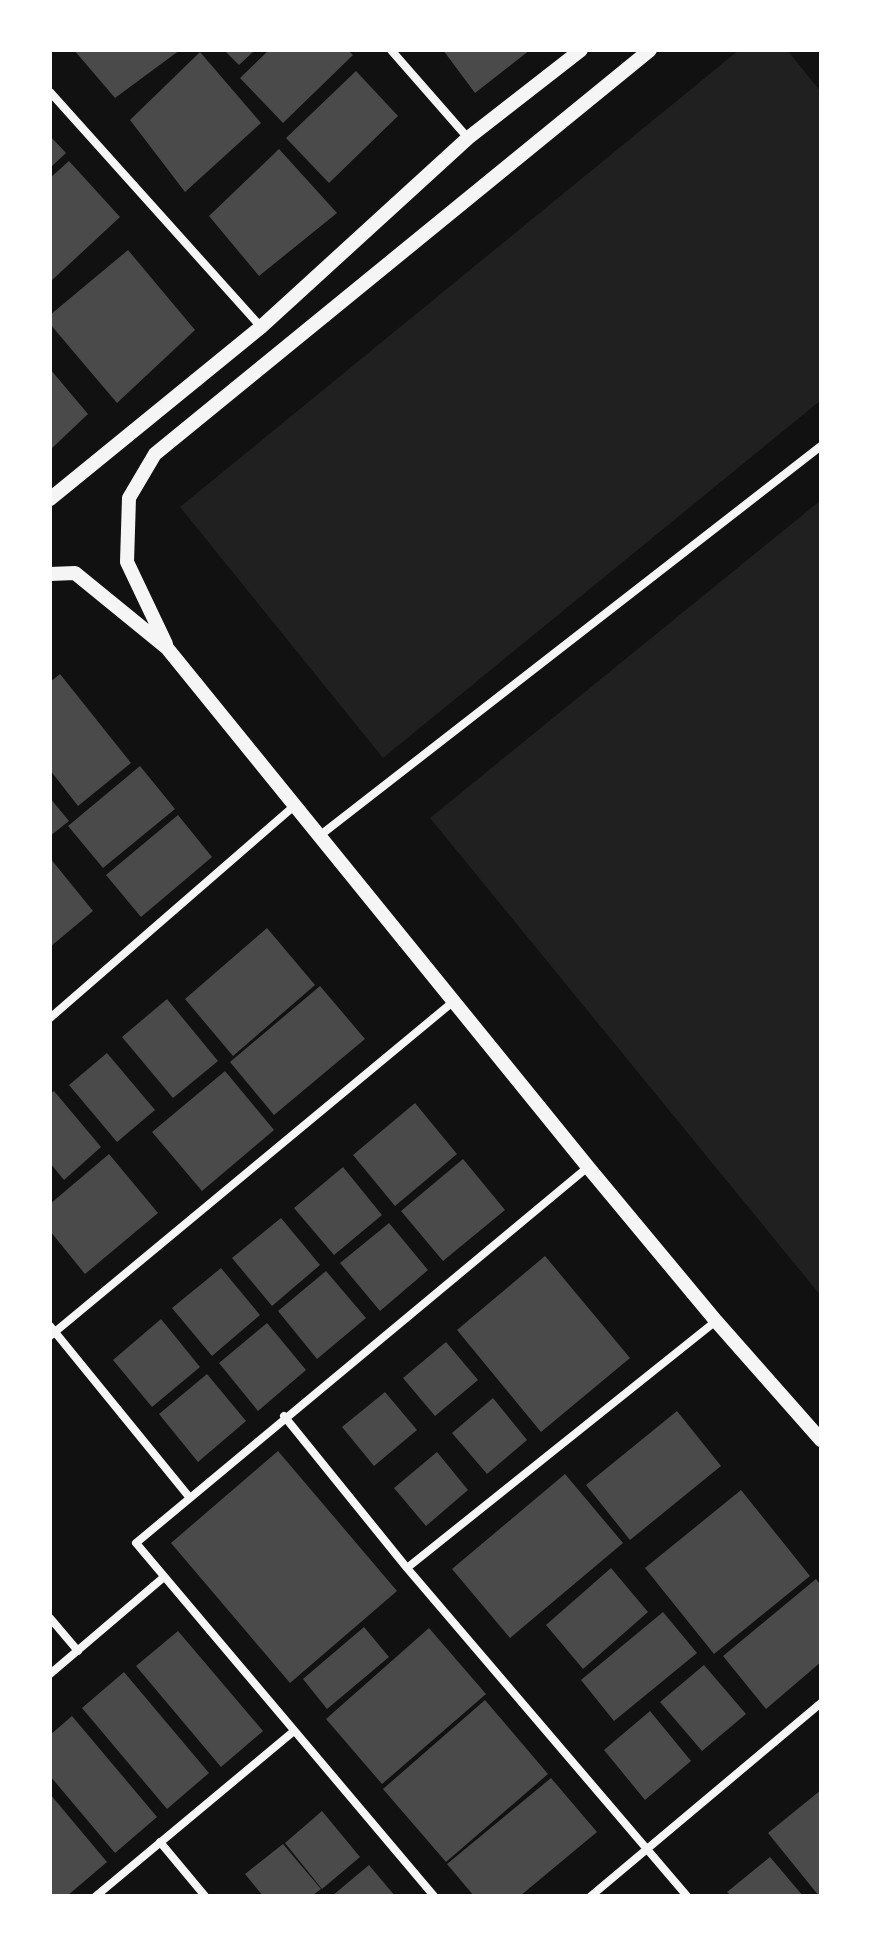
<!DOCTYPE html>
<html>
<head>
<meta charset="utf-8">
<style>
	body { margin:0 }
	#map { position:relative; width:871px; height:1946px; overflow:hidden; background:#111; font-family:Helvetica,sans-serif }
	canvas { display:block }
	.frame { position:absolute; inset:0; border:52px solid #fff; pointer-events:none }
</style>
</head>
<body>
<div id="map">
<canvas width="871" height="1946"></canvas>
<div class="frame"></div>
</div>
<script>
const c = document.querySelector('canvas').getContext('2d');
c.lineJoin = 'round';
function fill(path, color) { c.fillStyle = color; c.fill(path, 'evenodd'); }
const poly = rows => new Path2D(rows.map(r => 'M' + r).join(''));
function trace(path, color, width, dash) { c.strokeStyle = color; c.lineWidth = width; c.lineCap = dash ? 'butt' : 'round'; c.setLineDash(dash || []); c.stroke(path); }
fill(poly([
	[739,50,787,50,821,92,821,400,383,758,180,507],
	[821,500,821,1296,430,818]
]), '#202020');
fill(poly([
	[74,50,180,50,115,98],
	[224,50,255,50,239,65],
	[269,50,348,50,353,55,283,123,240,78],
	[443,50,530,50,475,93],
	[200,52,261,123,185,192,130,120],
	[356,71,398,116,329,183,286,138],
	[50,136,66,153,50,168],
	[279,149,337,213,259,276,209,216],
	[69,161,120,217,50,282,50,178],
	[128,250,195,330,117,403,50,324,50,315],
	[50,369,88,414,50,450],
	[60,674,131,763,78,806,50,770,50,682],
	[140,766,175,809,103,868,68,826],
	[50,798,69,821,50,836],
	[178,815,212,857,141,917,106,875],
	[50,858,93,911,50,947],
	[267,928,315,985,233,1056,185,999],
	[320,986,365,1039,274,1115,230,1062],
	[167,999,218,1061,173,1098,122,1037],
	[107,1053,155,1110,117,1142,69,1085],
	[225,1071,274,1130,202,1191,152,1132],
	[54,1091,101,1147,64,1180,50,1163,50,1094],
	[415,1103,457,1154,395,1206,353,1155],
	[109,1154,158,1213,85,1274,50,1231,50,1204],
	[463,1159,505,1210,443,1261,401,1211],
	[343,1167,382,1215,334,1255,294,1208],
	[281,1218,320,1265,272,1306,232,1258],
	[389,1223,428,1270,380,1311,340,1263],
	[545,1256,630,1358,541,1432,457,1330],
	[221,1268,260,1315,212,1356,172,1308],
	[326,1271,366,1318,317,1359,278,1311],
	[161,1319,200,1367,152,1407,113,1360],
	[267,1323,306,1370,258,1411,219,1363],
	[446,1342,478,1380,435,1416,403,1378],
	[207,1374,246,1421,198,1462,159,1414],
	[385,1392,417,1430,374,1466,342,1427],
	[493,1398,527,1440,487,1474,452,1433],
	[677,1411,721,1466,630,1540,586,1485],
	[278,1451,397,1591,290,1683,171,1543],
	[437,1452,468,1490,426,1526,394,1488],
	[565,1474,623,1543,510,1638,452,1569],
	[741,1490,810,1576,714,1654,645,1568],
	[611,1568,648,1612,583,1669,546,1625],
	[816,1579,821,1585,821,1662,766,1709,723,1656],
	[663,1612,697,1653,614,1721,581,1680],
	[364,1627,389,1657,327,1709,303,1679],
	[429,1628,486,1694,382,1784,326,1719],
	[178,1631,263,1731,221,1767,136,1666],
	[704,1665,746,1714,702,1751,660,1702],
	[124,1672,209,1773,167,1809,82,1708],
	[485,1700,548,1774,446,1862,383,1789],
	[650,1711,691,1761,645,1800,604,1750],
	[72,1716,157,1817,115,1853,50,1776,50,1735],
	[551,1778,597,1832,520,1896,474,1896,447,1864],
	[821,1790,821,1896,819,1896,768,1833],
	[50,1794,107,1862,67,1896,50,1896],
	[322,1811,360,1857,322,1889,285,1843],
	[283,1844,321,1889,312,1896,263,1896,245,1874],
	[770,1857,803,1896,731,1896,727,1892],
	[369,1865,395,1896,332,1896]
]), '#4a4a4a');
trace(poly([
	[391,50,468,138],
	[50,92,261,327],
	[318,837,821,446],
	[50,1018,293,807],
	[50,1326,190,1498],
	[50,1336,454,1001],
	[284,1416,407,1568,687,1896],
	[407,1568,716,1321],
	[50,1618,78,1651],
	[50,1674,164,1577],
	[160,1842,205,1896],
	[96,1896,294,1731],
	[434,1896,136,1543,588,1167],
	[591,1896,821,1703]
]), '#f5f5f5', 8);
trace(poly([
	[50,499,261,327,468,138,581,50],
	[50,574,75,573,167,648,588,1167,716,1321,821,1440],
	[166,644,127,562,129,498,155,454,650,50]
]), '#f5f5f5', 14);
</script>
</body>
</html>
